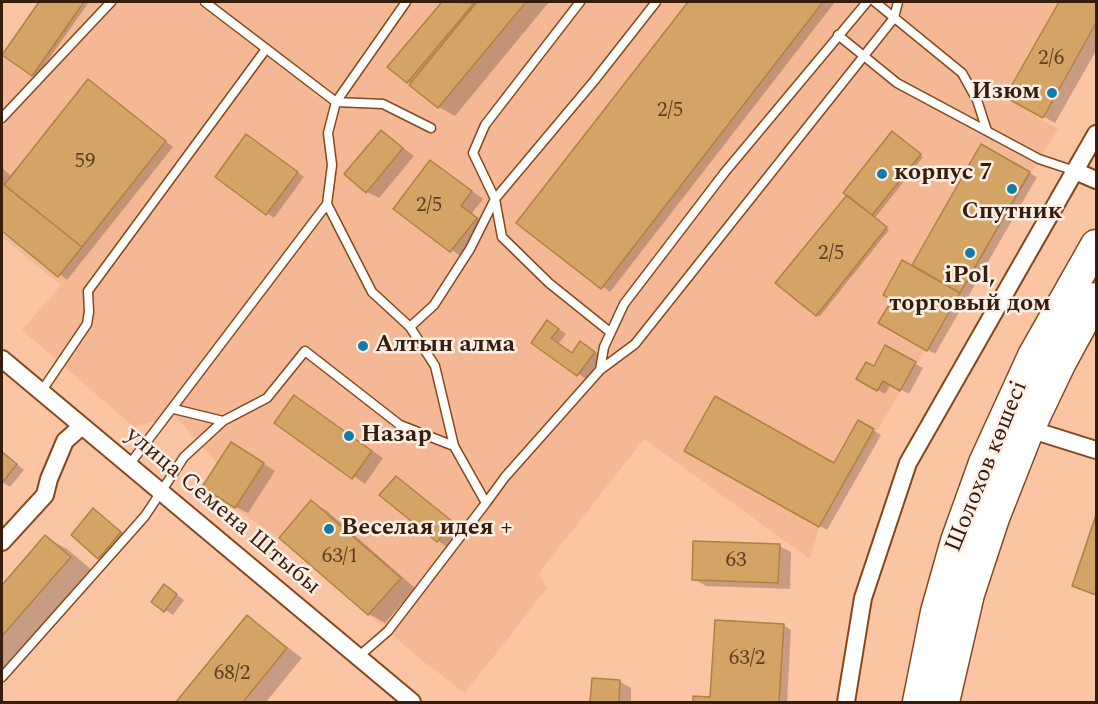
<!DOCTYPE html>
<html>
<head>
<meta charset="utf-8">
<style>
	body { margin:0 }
	#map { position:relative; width:1098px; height:704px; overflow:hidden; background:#fbc4a3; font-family:Spectral,serif }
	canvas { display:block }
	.frame { position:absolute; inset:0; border:3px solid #361d0c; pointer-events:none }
</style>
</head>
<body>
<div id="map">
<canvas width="1098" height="704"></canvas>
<div class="frame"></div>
</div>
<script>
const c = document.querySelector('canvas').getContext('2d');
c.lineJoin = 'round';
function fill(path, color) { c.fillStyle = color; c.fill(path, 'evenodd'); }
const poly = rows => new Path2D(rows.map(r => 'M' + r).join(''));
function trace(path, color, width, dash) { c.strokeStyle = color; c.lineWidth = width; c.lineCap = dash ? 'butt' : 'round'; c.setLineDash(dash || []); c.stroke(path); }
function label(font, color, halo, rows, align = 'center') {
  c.font = font + ' Spectral,serif'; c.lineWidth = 5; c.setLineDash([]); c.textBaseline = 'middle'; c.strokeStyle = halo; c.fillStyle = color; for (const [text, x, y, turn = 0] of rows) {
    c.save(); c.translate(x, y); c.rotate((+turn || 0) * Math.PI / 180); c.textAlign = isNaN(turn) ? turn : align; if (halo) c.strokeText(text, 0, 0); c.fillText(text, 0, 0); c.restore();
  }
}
fill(poly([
	[39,2,1059,2,1005,97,1058,129,819,527,810,559,644,439,539,573,547,588,465,693,419,658,279,538,202,487,217,463,175,416,134,427,22,330,61,285,2,237,2,55]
]), '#f4b894');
fill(poly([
	[41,2,89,2,36,77,4,55],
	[444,2,473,2,477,4,479,2,549,2,455,116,439,107,390,67],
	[690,2,835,2,610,292,518,223],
	[1061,2,1096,2,1096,51,1055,123,1007,96],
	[88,81,173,147,67,280,2,229,2,168,12,177],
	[382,132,414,156,379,198,367,192],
	[895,135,923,157,875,218,889,230,820,316,816,315],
	[255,140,304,177,274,218,267,213],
	[982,146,1037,177,935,354,880,322],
	[431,162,483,199,472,213,488,225,463,258,395,209],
	[556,327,566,334,558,344,572,354,588,347,602,357,586,379,533,343],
	[886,347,923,368,909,394,891,384,885,394,858,379,874,368],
	[295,397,383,458,365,484,276,422],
	[859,422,881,435,827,530,686,450,835,465],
	[243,450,275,471,248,513,236,507],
	[2,451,24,470,10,487,2,482],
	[396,478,464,530,449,548,438,541],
	[311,502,327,511,415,588,385,623,369,614,281,537],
	[94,510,128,537,107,562,99,558],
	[1096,520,1096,596,1074,586],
	[45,537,67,549,92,570,2,673,2,587],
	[779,546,791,552,790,589,706,586,694,579],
	[172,591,184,600,173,615,153,602],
	[247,617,302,658,266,702,178,702],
	[783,625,791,630,787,702,694,702,695,697,712,699],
	[593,680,619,681,631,688,631,702,592,702]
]), '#0003');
const building = poly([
	[39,2,84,2,32,76,2,55,39,2],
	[442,2,474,3,407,83,387,67,442,2],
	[477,2,526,2,438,108,409,85,477,2],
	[688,2,823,2,601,289,516,223,688,2],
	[1059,2,1096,2,1096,23,1043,118,1005,97,1059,2],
	[88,79,166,141,82,247,4,185,88,79],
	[381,130,403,148,366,193,344,174,381,130],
	[892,131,921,154,872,215,843,193,892,131],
	[246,134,298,172,266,215,215,177,246,134],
	[981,144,1030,172,960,293,912,265,981,144],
	[430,160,472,191,461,206,477,218,450,252,393,209,430,160],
	[2,183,82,247,58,277,2,231,2,183],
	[847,195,887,227,816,316,775,283,847,195],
	[902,260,960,293,927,351,878,323,892,300,883,295,902,260],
	[547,320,559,329,551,338,572,353,580,341,595,352,577,376,531,343,547,320],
	[885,345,916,362,900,391,883,381,877,391,856,379,866,362,874,366,885,345],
	[294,395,372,451,352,479,274,423,294,395],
	[715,396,834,463,858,420,874,429,819,527,684,451,715,396],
	[231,442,264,463,235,508,202,487,231,442],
	[2,452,17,464,2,483,2,452],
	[396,476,453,522,437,542,379,495,396,476],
	[311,500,401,578,368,615,279,538,311,500],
	[93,508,121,532,98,559,71,535,93,508],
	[1096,515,1096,595,1072,586,1096,515],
	[45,535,71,557,2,636,2,585,45,535],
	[693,541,780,544,778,583,692,580,693,541],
	[164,584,177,594,164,612,151,602,164,584],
	[247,615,287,648,243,702,176,702,247,615],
	[715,620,784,624,779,702,693,702,693,696,710,697,715,620],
	[592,678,620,680,619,702,590,702,592,678]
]);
fill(building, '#d4a366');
trace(building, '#af8143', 1.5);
const lane = poly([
	[205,2,336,102,383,104,431,128],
	[580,2,485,125,473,153,495,199,502,237,549,283,610,332],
	[875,2,962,73,977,100,987,131],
	[838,35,897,83,1039,159,1075,171],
	[2,118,111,2],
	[327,204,372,292,410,327,435,366,454,446],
	[410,327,434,305,470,249,495,199,594,81,656,2],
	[600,370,604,347,624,304,725,172,867,2],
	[41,392,87,324,89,312,88,291,266,49],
	[174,409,223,421],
	[129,465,327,204,332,165,328,133,336,102,406,2],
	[358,657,388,631,486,503],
	[2,677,145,516,184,457,223,421,267,398,305,351,400,425,454,446,486,503,505,477,600,370,635,344,894,18,898,2]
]);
const street = poly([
	[1075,171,1096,180],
	[2,359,412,702],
	[1029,429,1096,450],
	[2,542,45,495,49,479,65,441,82,426],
	[846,702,863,598,908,463,1096,134]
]);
const highway = poly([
	[918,702,936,612,956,541,984,463,1033,356,1096,245],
	[944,702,969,594,994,518,1029,429,1061,362,1096,298]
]);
trace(lane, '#83481f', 11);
trace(street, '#83481f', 20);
trace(highway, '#83481f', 33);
trace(lane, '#fff', 8);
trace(street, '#fff', 16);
trace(highway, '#fff', 30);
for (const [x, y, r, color] of [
	[1052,93,6,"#137ca6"],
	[882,174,6,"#137ca6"],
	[1012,189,6,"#137ca6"],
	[970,253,6,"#137ca6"],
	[363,346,6,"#137ca6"],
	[349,436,6,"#137ca6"],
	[329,529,6,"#137ca6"]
]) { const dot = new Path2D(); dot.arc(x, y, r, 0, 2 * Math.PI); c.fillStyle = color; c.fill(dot); trace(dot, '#feefe6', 2); }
label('21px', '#5e3e22', null, [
	["2/6",1051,60],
	["2/5",670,112],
	["59",85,163],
	["2/5",429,207],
	["2/5",831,255],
	["63/1",340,558],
	["63",736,562],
	["63/2",747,660],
	["68/2",232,675]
]);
label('bold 24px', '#361d0c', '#feefe6', [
	["Изюм",1040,93,"right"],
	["корпус 7",894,174],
	["Спутник",1012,213,"center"],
	["iPol,",970,277,"center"],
	["торговый дом",970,305,"center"],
	["Алтын алма",375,346],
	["Назар",361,436],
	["Веселая идея +",341,529]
], 'left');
label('24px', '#361d0c', '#feefe6', [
	["Шолохов көшесі",988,467,-68],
	["улица Семена Штыбы",222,512,40]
]);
</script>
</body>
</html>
